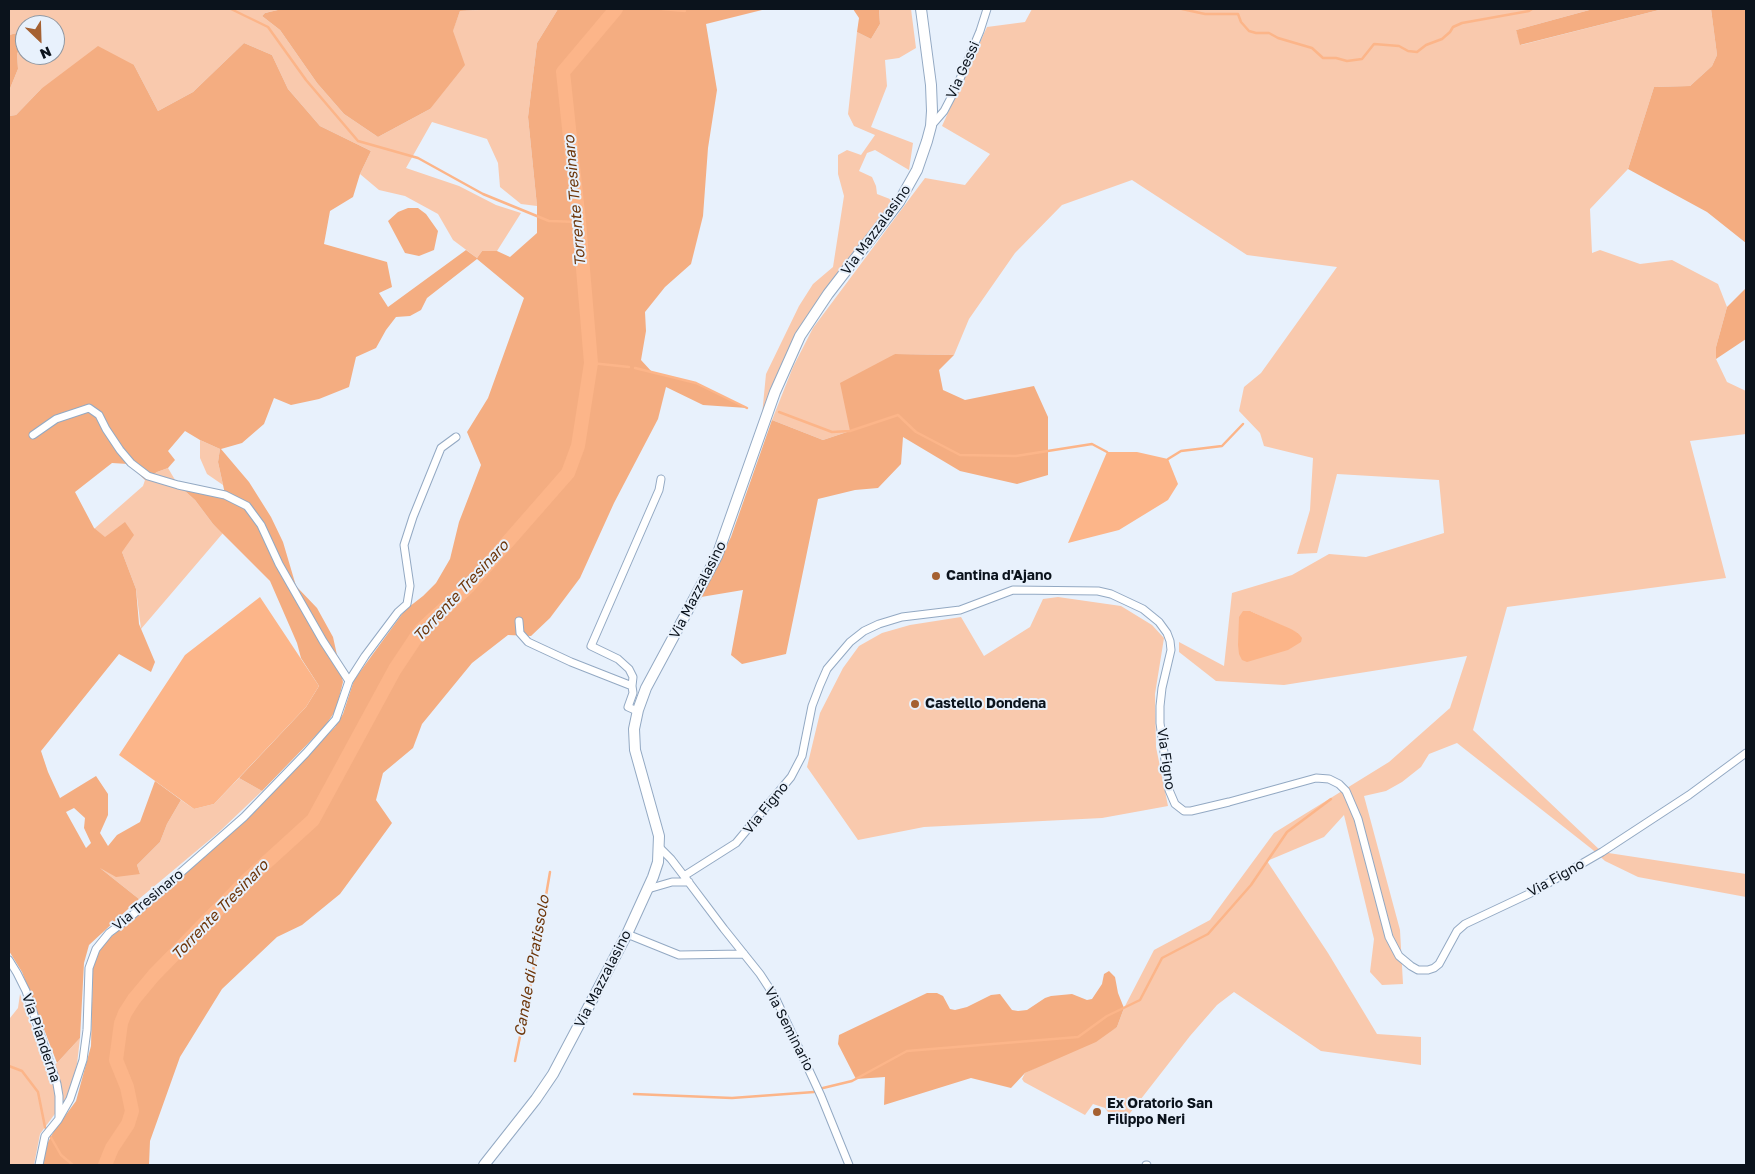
<!DOCTYPE html>
<html>
<head>
<meta charset="utf-8">
<style>
	body { margin:0 }
	#map { position:relative; width:1755px; height:1174px; overflow:hidden; background:#e8f1fc; font-family:"Golos Text",sans-serif }
	canvas { display:block }
	.frame { position:absolute; inset:0; border:10px solid #0b131c; pointer-events:none }
	.north { position:absolute; left:15px; top:15px; width:50px; height:50px; box-sizing:border-box; background:#e8f1fc; border:1px solid #9098a2; border-radius:50%; rotate:156deg; font-size:14px; font-weight:700; line-height:20px; text-align:center; color:#0b131c }
	.north::after { content:''; display:block; margin:auto; width:18px; height:22px; background:#a56132; clip-path:polygon(50% 0,100% 100%,50% 72%,0 100%) }
</style>
</head>
<body>
<div id="map">
<canvas width="1755" height="1174"></canvas>
<div class="frame"></div>
<div class="north">N</div>
</div>
<script>
const c = document.querySelector('canvas').getContext('2d');
c.lineJoin = 'round';
function fill(path, color) { c.fillStyle = color; c.fill(path, 'evenodd'); }
const poly = rows => new Path2D(rows.map(r => 'M' + r).join(''));
function trace(path, color, width, dash) { c.strokeStyle = color; c.lineWidth = width; c.lineCap = dash ? 'butt' : 'round'; c.setLineDash(dash || []); c.stroke(path); }
function label(font, color, halo, rows, align = 'center') {
  c.font = font + ' "Golos Text",sans-serif'; c.lineWidth = 4; c.setLineDash([]); c.textBaseline = 'middle'; c.strokeStyle = halo; c.fillStyle = color; for (const [text, x, y, turn = 0] of rows) {
    c.save(); c.translate(x, y); c.rotate((+turn || 0) * Math.PI / 180); c.textAlign = isNaN(turn) ? turn : align; if (halo) c.strokeText(text, 0, 0); c.fillText(text, 0, 0); c.restore();
  }
}
fill(poly([
	[9,9,282,9,265,13,262,16,280,30,317,83,344,114,378,137,430,109,453,30,460,11,498,9,558,9,537,43,528,117,537,206,521,204,500,187,498,163,487,139,432,122,406,168,459,186,496,205,521,213,497,251,482,251,477,258,453,240,438,214,405,196,379,190,360,174,371,151,320,126,288,89,272,55,244,43,193,92,158,111,134,65,41,89,16,115,9,116,9,91,18,69,17,53,25,49,25,55,55,55,55,25,25,25,25,31,9,35],
	[879,9,911,9,916,48,899,58,885,60,887,86,871,127,913,143,909,170,875,150,867,153,859,171,872,177,876,186,877,194,895,201,778,373,762,415,766,374,799,306,813,284,833,267,844,196,838,174,838,155,847,150,861,155,875,135,854,126,848,114,857,32,871,39,880,24],
	[1032,9,1593,9,1516,30,1521,45,1663,9,1711,9,1717,55,1712,66,1690,86,1654,87,1628,169,1590,209,1592,253,1600,250,1640,264,1672,260,1718,284,1727,307,1716,347,1716,359,1727,382,1746,391,1746,434,1690,441,1726,578,1507,607,1473,730,1602,852,1746,874,1746,897,1638,877,1605,861,1593,850,1457,743,1429,754,1421,767,1402,782,1386,791,1364,796,1400,930,1403,984,1382,985,1370,972,1374,939,1344,815,1324,837,1267,861,1328,953,1377,1034,1421,1037,1421,1065,1321,1051,1234,992,1217,1005,1190,1036,1123,1122,1117,1124,1105,1108,1093,1104,1085,1115,1024,1082,1022,1079,1025,1073,1117,1027,1124,1008,1154,950,1210,920,1274,833,1389,762,1450,708,1467,656,1284,685,1216,681,1179,652,1179,642,1224,666,1232,593,1292,575,1329,554,1366,557,1444,533,1439,480,1337,474,1317,553,1297,554,1310,510,1313,458,1264,446,1260,433,1239,411,1244,387,1261,373,1337,267,1247,255,1132,180,1062,205,1015,253,969,319,954,355,895,354,850,431,823,440,772,420,793,367,813,328,925,178,965,185,990,154,942,126,987,27,1025,22],
	[1250,611,1298,633,1301,642],
	[200,440,220,449,218,462,223,485,207,474,200,458],
	[168,468,178,485,195,500,213,524,223,533,141,629,136,589,122,552,94,529,143,486,145,480,157,472],
	[1058,597,1121,606,1152,625,1164,638,1155,694,1156,747,1168,806,1102,818,924,827,858,840,807,767,820,713,843,668,859,646,882,633,910,625,961,617,984,656,1030,627,1043,599],
	[239,778,262,791,219,832,139,899,95,864,140,874,137,865,160,842,167,824,181,800,194,809,214,804],
	[20,994,47,1068,57,1063,80,1038,77,1064,70,1090,63,1103,40,1134,34,1165,9,1165,9,1017,10,1018,18,1008]
]), '#f9c9ad');
fill(poly([
	[282,9,498,9,460,11,453,31,465,65,430,109,378,137,344,114,317,83,280,30,262,16,265,13],
	[558,9,766,9,706,24,717,90,708,148,703,216,691,264,665,287,645,312,646,331,641,360,652,372,696,383,747,408,703,405,666,387,658,419,614,503,580,578,550,618,531,636,508,635,472,663,422,724,413,748,383,773,376,800,392,823,340,894,302,925,277,937,222,989,180,1057,150,1141,149,1165,42,1165,48,1142,54,1131,76,1101,91,1046,93,965,103,944,244,821,335,727,343,714,354,680,405,610,423,596,436,583,450,559,459,522,481,465,467,432,488,398,524,298,477,259,427,298,421,310,410,316,396,317,386,330,376,348,356,357,349,387,319,399,291,405,274,398,264,424,242,443,221,449,249,482,271,517,283,542,296,586,317,608,333,637,343,682,336,710,325,726,262,791,239,778,306,707,319,686,301,658,297,643,270,581,213,524,195,500,178,485,225,494,218,462,220,449,200,440,185,431,168,451,175,460,168,468,157,472,145,480,128,464,112,463,75,492,94,528,105,537,125,522,134,535,122,552,136,589,139,624,155,662,151,672,119,654,41,751,48,772,60,798,96,776,108,794,108,815,100,833,108,846,117,835,140,822,155,781,181,800,167,824,160,842,137,865,140,874,116,877,100,868,139,899,89,945,84,963,80,1038,57,1063,22,972,9,951,9,116,16,115,41,89,98,46,134,65,158,111,193,92,244,43,272,55,288,89,320,126,371,151,360,174,353,197,330,211,324,244,387,262,392,287,379,293,388,307,466,250,477,258,482,251,497,251,510,257,537,233,537,206,528,117,537,43],
	[74,808,85,818,84,828,91,843,86,848,66,812],
	[853,9,879,9,880,24,871,39,857,32,859,18],
	[1593,9,1663,9,1520,45,1516,30],
	[1711,9,1746,9,1746,243,1707,212,1628,169,1654,87,1690,86,1712,66,1717,55],
	[25,31,25,49,17,53,18,69,9,91,9,35],
	[408,208,418,208,426,214,438,231,434,250,419,256,405,253,388,221,398,212],
	[1746,288,1746,339,1716,359,1716,347,1727,307],
	[895,354,954,355,939,370,943,390,965,400,1034,386,1048,417,1048,475,1017,484,960,471,903,437,901,464,878,488,855,490,818,499,786,654,742,664,731,655,743,590,701,597,731,537,772,420,823,440,850,431,840,383],
	[1109,971,1115,977,1118,993,1124,1008,1117,1027,1096,1042,1025,1073,1011,1088,971,1078,884,1105,885,1077,856,1079,838,1044,839,1035,927,993,937,993,943,996,950,1009,955,1010,967,1007,991,995,1000,994,1012,1010,1018,1011,1027,1010,1045,998,1051,996,1072,994,1087,1000,1092,999,1102,984,1104,974]
]), '#f4ad81');
fill(poly([
	[1107,452,1137,452,1168,459,1178,484,1168,500,1119,530,1068,543],
	[260,597,319,686,306,707,214,804,194,809,119,755,185,655],
	[1243,611,1250,611,1291,629,1298,633,1302,638,1301,642,1288,650,1247,662,1242,660,1239,654,1238,645,1239,617]
]), '#fcb589');
trace(poly([
	[231,9,268,27,306,80,358,141,418,158,483,194,549,221,579,222],
	[662,9,685,11],
	[1182,9,1205,14,1238,14,1241,22,1249,31,1256,33,1269,33,1278,38,1312,48,1323,58,1336,58,1347,61,1362,59,1374,44,1399,46,1408,51,1417,52,1426,45,1442,39,1450,32,1453,27,1462,23,1529,11,1532,9],
	[591,363,629,367],
	[635,368,696,383,747,408],
	[779,412,832,432,850,431,898,415,916,432,960,455,1016,456,1092,444,1107,452],
	[1168,459,1181,451,1222,446,1243,424],
	[515,1061,531,983,550,872],
	[9,1066,22,1071,38,1092,45,1127,61,1155,73,1165],
	[823,1088,852,1081,907,1051,1078,1037,1107,1016,1140,1000,1162,958,1208,934,1251,885,1287,832,1331,799],
	[634,1094,732,1098,814,1092]
]), '#fcb589', 2.5);
trace(poly([
	[105,1165,112,1148,128,1124,132,1111,127,1087,116,1060,121,1023,125,1013,134,999,154,975,247,880,313,820,395,669,421,630,469,586,568,473,578,446,591,363,579,222,563,72,616,9]
]), '#fcb589', 14);
const street = poly([
	[931,126,944,111,957,86,980,31,987,9],
	[33,435,56,419,89,408,99,415,106,429,120,450,131,463,148,476,178,485,225,495,247,506,261,525,279,564,323,641,349,681],
	[519,621,520,633,528,642,571,662,632,686,633,693,628,707,637,711],
	[632,686,633,677,629,669,618,659,591,646,659,490,661,479],
	[660,848,671,859,684,876,724,929,760,974,775,997,821,1096,849,1165],
	[684,876,736,843,791,777,802,756,812,706,820,685,827,669,850,642,864,631,879,624,902,617,960,610,1013,590,1098,591,1111,594,1143,609,1159,622,1167,633,1170,641,1171,650,1162,688,1160,706,1160,723,1169,790,1175,804,1184,811,1191,811,1229,802,1316,778,1329,779,1339,784,1346,791,1358,819,1389,937,1399,956,1411,966,1418,970,1428,970,1434,968,1439,964,1457,931,1465,924,1533,892,1602,852,1689,795,1746,753],
	[648,889,672,882,689,882],
	[627,934,679,955,744,954],
	[9,960,17,973,26,991,57,1084,59,1096,59,1117],
	[39,1165,45,1136,58,1120,70,1099,83,1060,87,1030,89,968,96,949,109,933,129,918,244,817,306,753,336,719,349,681,365,656,398,612,407,604,410,586,404,545,413,517,441,448,456,437],
	[1146,1165,1147,1165]
]);
const secondary = poly([
	[484,1165,536,1099,553,1074,627,934,653,877,658,862,659,836,635,750,634,729,638,710,646,688,717,556,775,392,800,336,828,294,899,202,917,170,927,141,931,126,932,111,931,85,921,9]
]);
trace(street, '#93a9c3', 9);
trace(secondary, '#93a9c3', 12);
trace(street, '#fff', 7);
trace(secondary, '#fff', 10);
for (const [x, y, r, color] of [
	[936,576,5,"#a56132"],
	[915,704,5,"#a56132"],
	[1097,1112,5,"#a56132"]
]) { const dot = new Path2D(); dot.arc(x, y, r, 0, 2 * Math.PI); c.fillStyle = color; c.fill(dot); trace(dot, '#e8f1fc', 2); }
label('14px', '#0b131c', '#e8f1fc', [
	["Via Gessi",963,70,-66],
	["Via Mazzalasino",876,230,-54],
	["Via Mazzalasino",698,590,-63],
	["Via Figno",1166,759,82],
	["Via Figno",766,808,-51],
	["Via Figno",1556,878,-29],
	["Via Tresinaro",148,900,-40],
	["Via Mazzalasino",603,979,-63],
	["Via Seminario",789,1029,63],
	["Via Pianderna",41,1038,71]
]);
label('bold 14px', '#0b131c', '#e8f1fc', [
	["Cantina d'Ajano",946,576],
	["Castello Dondena",925,704],
	["Ex Oratorio San",1107,1104],
	["Filippo Neri",1107,1120]
], 'left');
label('italic 15px', '#6d360a', '#e8f1fc', [
	["Torrente Tresinaro",575,201,-95],
	["Torrente Tresinaro",461,591,-47],
	["Torrente Tresinaro",220,910,-46],
	["Canale di Pratissolo",532,966,-80]
]);
</script>
</body>
</html>
